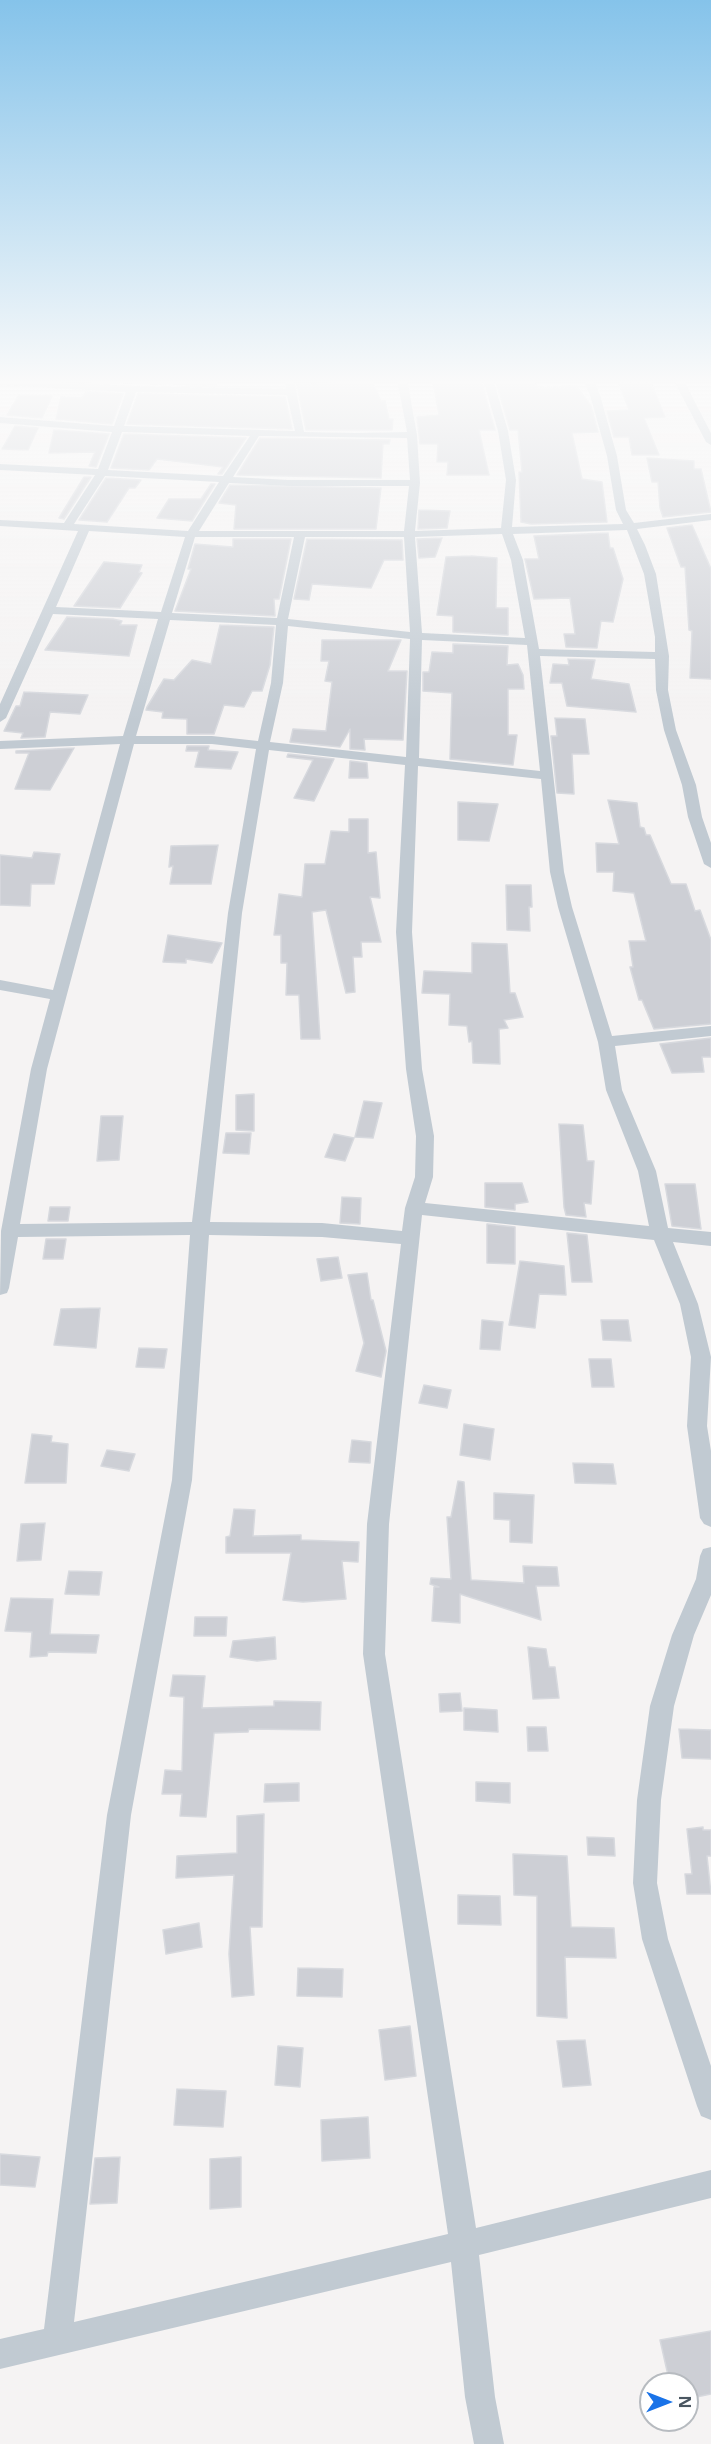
<!DOCTYPE html>
<html>
<head>
<meta charset="utf-8">
<style>
	body { margin:0 }
	#map { position:relative; width:711px; height:2444px; overflow:hidden; background:#f5f3f3; font-family:"Noto Sans",sans-serif }
	canvas { display:block }
	.north { position:absolute; left:639px; top:2372px; width:60px; height:60px; box-sizing:border-box; background:#fff; border:2px solid #b7bbc0; border-radius:50%; rotate:90deg; font-size:16px; font-weight:700; line-height:24px; text-align:center; color:#4a5661 }
	.north::after { content:''; display:block; margin:auto; width:21px; height:27px; background:#1a73e8; clip-path:polygon(50% 0,100% 100%,50% 72%,0 100%) }
</style>
</head>
<body>
<div id="map">
<canvas width="711" height="2444"></canvas>
<div class="north">N</div>
</div>
<script>
const c = document.querySelector('canvas').getContext('2d');
c.lineJoin = 'round';
function fill(path, color) { c.fillStyle = color; c.fill(path, 'evenodd'); }
const poly = rows => new Path2D(rows.map(r => 'M' + r).join(''));
function trace(path, color, width, dash) { c.strokeStyle = color; c.lineWidth = width; c.lineCap = dash ? 'butt' : 'round'; c.setLineDash(dash || []); c.stroke(path); }
const building = poly([
	[93,379,159,379,217,380,216,385,91,382,93,379],
	[371,381,381,401,385,401,389,419,393,419,392,430,306,430,297,385,371,381],
	[433,381,481,381,495,430,479,430,489,475,447,475,448,462,437,462,438,444,420,444,417,417,439,415,433,381],
	[496,381,533,381,538,388,576,386,591,406,598,432,572,433,582,479,602,482,607,522,531,524,521,522,519,472,522,472,518,430,510,430,496,381],
	[619,383,651,383,665,417,644,418,659,455,632,455,629,437,614,437,607,411,629,410,619,383],
	[86,392,123,394,112,424,56,419,61,397,82,398,86,392],
	[138,394,285,397,292,429,127,424,138,394],
	[19,395,52,396,42,418,7,415,19,395],
	[15,426,38,428,28,450,2,449,15,426],
	[54,430,109,434,96,467,89,466,95,452,49,453,54,430],
	[124,434,246,438,222,474,218,474,223,467,157,459,149,470,111,468,124,434],
	[260,438,390,440,389,444,383,444,381,478,237,475,260,438],
	[647,458,694,461,694,469,701,469,711,512,663,517,660,508,658,482,652,482,647,458],
	[84,477,91,477,64,519,59,518,84,477],
	[106,478,141,480,135,488,129,488,107,522,79,520,106,478],
	[211,484,215,484,192,521,157,518,169,499,201,499,211,484],
	[230,485,381,488,376,529,234,529,236,505,219,503,230,485],
	[419,510,450,511,447,528,418,529,419,510],
	[692,525,711,569,711,679,690,678,692,631,689,630,685,567,681,567,667,528,692,525],
	[608,533,610,548,613,548,623,579,613,622,601,621,597,648,566,647,564,634,575,634,570,598,534,599,525,559,539,559,534,536,608,533],
	[442,538,435,557,419,558,417,539,442,538],
	[233,539,291,539,279,599,274,599,275,616,175,611,191,569,188,569,195,544,233,547,233,539],
	[307,539,402,540,403,560,384,560,371,588,312,584,309,600,294,599,307,539],
	[471,556,497,558,496,608,508,608,508,635,453,632,453,616,437,615,446,557,471,556],
	[104,562,142,565,139,572,142,573,120,608,74,606,104,562],
	[67,617,113,619,122,621,120,625,137,625,129,656,45,650,67,617],
	[220,625,274,627,270,665,262,691,252,691,244,707,224,705,214,734,187,734,187,719,162,718,163,712,146,710,147,707,164,679,174,680,192,660,211,664,220,625],
	[322,640,401,640,388,671,407,671,403,740,364,739,365,750,350,749,350,729,340,747,290,742,293,729,326,731,332,682,325,681,329,661,321,661,322,640],
	[453,644,508,646,507,665,518,664,523,675,524,689,508,689,508,735,517,735,513,765,450,759,452,693,423,691,423,672,429,672,432,652,453,653,453,644],
	[568,659,595,660,591,679,629,684,636,712,567,706,562,683,550,683,553,664,569,665,568,659],
	[24,692,88,695,80,714,50,712,45,737,21,738,23,733,4,731,16,706,20,706,24,692],
	[555,718,585,719,589,754,572,754,574,794,557,793,551,736,557,736,555,718],
	[187,746,209,746,208,750,238,752,231,769,195,767,199,751,186,751,187,746],
	[74,748,50,790,15,789,29,753,16,753,16,751,74,748],
	[288,754,334,759,314,801,294,798,313,760,287,757,288,754],
	[350,761,367,763,368,778,349,778,350,761],
	[608,800,637,803,640,827,644,828,646,835,650,835,671,884,686,884,695,911,700,910,711,940,711,1024,654,1029,642,1000,639,1000,630,967,633,967,629,941,646,941,634,893,613,891,614,872,597,872,596,843,619,844,608,800],
	[458,802,498,804,489,841,458,840,458,802],
	[349,819,368,819,368,853,376,852,380,898,370,897,381,942,361,942,362,957,353,957,355,992,346,993,326,910,312,912,320,1039,301,1039,299,995,286,995,287,963,281,963,281,935,274,935,279,894,302,897,305,864,325,864,331,831,349,832,349,819],
	[218,845,211,884,170,884,173,866,169,867,171,846,218,845],
	[34,852,60,854,54,884,31,884,30,906,0,905,0,855,32,858,34,852],
	[506,885,531,885,532,907,529,907,530,931,507,930,506,885],
	[168,935,222,943,212,963,186,959,186,963,163,962,168,935],
	[472,943,507,944,510,993,515,993,523,1017,504,1020,508,1028,499,1029,500,1064,473,1063,472,1041,469,1042,467,1026,449,1025,450,994,422,993,424,971,472,973,472,943],
	[711,1038,711,1057,702,1057,704,1072,672,1073,660,1044,711,1038],
	[254,1094,254,1131,236,1130,236,1095,254,1094],
	[364,1101,382,1103,373,1138,355,1137,364,1101],
	[101,1116,123,1116,119,1160,97,1161,101,1116],
	[559,1124,583,1125,587,1161,594,1161,591,1204,584,1203,586,1217,566,1215,564,1207,559,1124],
	[226,1133,251,1133,249,1154,223,1153,226,1133],
	[334,1134,354,1138,345,1161,325,1157,334,1134],
	[485,1183,522,1183,528,1202,515,1204,515,1210,485,1207,485,1183],
	[665,1184,695,1184,701,1229,672,1226,665,1184],
	[342,1197,361,1198,360,1224,340,1223,342,1197],
	[50,1207,70,1207,68,1221,48,1221,50,1207],
	[487,1224,515,1227,515,1264,487,1263,487,1224],
	[567,1233,587,1235,592,1282,572,1282,567,1233],
	[46,1239,66,1239,63,1259,43,1259,46,1239],
	[338,1257,342,1278,321,1281,317,1259,338,1257],
	[520,1261,564,1266,566,1295,539,1294,535,1328,509,1325,520,1261],
	[367,1273,371,1300,373,1300,386,1351,381,1377,356,1371,364,1343,348,1275,367,1273],
	[100,1308,96,1348,54,1345,61,1309,100,1308],
	[482,1320,503,1322,500,1350,480,1349,482,1320],
	[601,1320,628,1320,631,1341,603,1340,601,1320],
	[139,1348,167,1349,164,1368,136,1367,139,1348],
	[589,1359,611,1359,614,1387,592,1387,589,1359],
	[424,1385,451,1390,447,1408,419,1403,424,1385],
	[464,1424,494,1429,490,1460,460,1455,464,1424],
	[32,1434,52,1436,51,1442,68,1444,66,1483,25,1483,32,1434],
	[352,1440,371,1442,370,1463,349,1462,352,1440],
	[107,1450,135,1454,129,1471,101,1466,107,1450],
	[573,1463,613,1464,616,1484,575,1483,573,1463],
	[458,1481,464,1482,471,1580,524,1583,523,1566,557,1567,559,1586,536,1586,541,1620,460,1594,460,1623,432,1621,434,1587,439,1587,430,1584,431,1578,451,1579,447,1517,451,1517,458,1481],
	[494,1493,534,1495,532,1543,510,1542,510,1520,494,1519,494,1493],
	[234,1509,255,1510,253,1536,301,1535,301,1540,359,1542,358,1562,342,1561,346,1599,303,1602,283,1600,291,1553,226,1553,226,1537,230,1536,234,1509],
	[45,1523,41,1560,17,1561,21,1524,45,1523],
	[69,1571,102,1572,99,1595,65,1594,69,1571],
	[11,1598,53,1599,50,1634,99,1635,96,1653,48,1652,47,1656,30,1657,32,1632,5,1631,11,1598],
	[195,1617,227,1617,226,1636,194,1636,195,1617],
	[275,1637,276,1659,257,1661,230,1657,233,1641,275,1637],
	[528,1647,546,1649,549,1667,555,1667,559,1698,533,1699,528,1647],
	[173,1675,205,1676,202,1708,274,1706,274,1701,321,1702,320,1730,249,1729,248,1732,214,1733,206,1817,180,1816,182,1794,162,1794,165,1770,182,1771,184,1697,170,1696,173,1675],
	[460,1693,462,1711,440,1712,439,1694,460,1693],
	[464,1708,497,1710,498,1732,464,1730,464,1708],
	[527,1727,546,1727,548,1751,528,1751,527,1727],
	[679,1729,711,1730,711,1759,682,1758,679,1729],
	[476,1782,510,1783,510,1803,476,1801,476,1782],
	[299,1783,299,1801,264,1802,265,1784,299,1783],
	[264,1814,262,1927,250,1927,254,1995,232,1997,229,1954,234,1875,176,1878,177,1856,237,1853,237,1816,264,1814],
	[703,1827,703,1830,711,1830,711,1856,707,1856,711,1894,687,1894,685,1874,692,1874,687,1829,703,1827],
	[587,1837,614,1838,615,1856,588,1855,587,1837],
	[513,1854,567,1856,571,1927,614,1928,616,1958,565,1957,567,2018,537,2016,537,1896,514,1895,513,1854],
	[458,1895,500,1896,501,1925,458,1924,458,1895],
	[199,1923,202,1947,166,1954,163,1930,199,1923],
	[298,1968,343,1969,342,1997,297,1996,298,1968],
	[410,2026,416,2076,385,2080,379,2030,410,2026],
	[585,2040,591,2085,563,2087,557,2041,585,2040],
	[278,2046,303,2048,300,2087,275,2085,278,2046],
	[177,2089,226,2091,223,2127,174,2125,177,2089],
	[368,2117,370,2158,322,2161,321,2120,368,2117],
	[0,2154,40,2157,35,2187,0,2185,0,2154],
	[120,2157,117,2203,90,2204,95,2158,120,2157],
	[241,2157,241,2207,210,2209,210,2159,241,2157],
	[711,2331,711,2394,687,2399,687,2384,670,2384,660,2340,711,2331]
]);
fill(building, '#cdcfd5');
trace(building, '#d7d9de', 1.5);
fill(poly([
	[0,379,132,386,286,389,284,379,294,379,304,432,355,433,407,432,397,379,407,379,417,435,420,483,415,531,501,528,506,480,498,431,483,379,493,379,508,431,516,480,512,527,623,524,616,510,607,456,590,395,583,379,593,379,600,395,617,456,626,510,634,523,711,514,711,520,637,529,645,545,656,574,669,656,668,690,676,730,696,785,702,817,711,843,711,868,704,864,688,817,682,785,664,730,656,690,655,659,540,656,564,872,572,907,612,1036,711,1026,711,1036,615,1046,622,1090,656,1171,668,1228,711,1232,711,1246,673,1242,698,1304,711,1357,707,1426,711,1451,711,1527,704,1524,700,1518,687,1426,691,1357,680,1304,654,1240,422,1215,389,1524,385,1654,476,2228,711,2170,711,2198,479,2255,495,2397,504,2444,474,2444,465,2397,451,2262,0,2369,0,2339,44,2329,107,1815,172,1480,190,1235,18,1237,9,1288,7,1293,0,1295,1,1231,31,1069,50,999,0,990,0,980,53,990,120,744,0,749,0,741,123,736,158,619,53,614,6,718,0,722,0,704,78,531,0,526,0,520,64,523,95,475,0,470,0,464,98,469,112,432,0,423,0,417,114,426,126,392,0,385,0,379],
	[136,392,287,395,295,431,124,426,136,392],
	[122,432,250,436,223,476,108,470,122,432],
	[259,436,407,438,410,480,289,480,233,477,259,436],
	[105,476,219,482,188,531,74,524,105,476],
	[229,483,289,486,409,486,404,531,199,531,229,483],
	[627,530,644,574,655,637,655,652,539,649,523,560,513,534,627,530],
	[89,531,185,537,161,612,56,607,89,531],
	[502,534,511,560,525,638,422,633,415,537,502,534],
	[195,537,294,537,277,618,172,613,195,537],
	[305,537,404,537,410,632,288,619,305,537],
	[170,620,276,625,271,683,258,741,212,736,136,736,170,620],
	[288,626,410,639,406,757,270,742,283,683,288,626],
	[422,640,527,645,540,771,419,758,422,640],
	[134,744,212,744,256,749,228,913,192,1222,20,1224,47,1069,134,744],
	[269,750,405,765,396,932,406,1069,416,1136,415,1177,405,1208,402,1231,322,1223,210,1222,242,913,269,750],
	[418,766,541,779,550,872,558,907,598,1042,606,1090,638,1171,649,1226,425,1203,433,1177,434,1136,422,1069,412,932,418,766],
	[209,1235,322,1237,401,1244,367,1524,363,1654,448,2234,74,2322,131,1815,192,1480,209,1235],
	[673,379,683,379,711,433,711,445,706,442,673,379],
	[711,1547,711,1595,694,1635,674,1706,661,1800,657,1883,668,1939,711,2066,711,2120,701,2116,697,2106,642,1939,633,1883,637,1800,650,1706,672,1635,696,1579,700,1556,703,1549,711,1547]
]), '#c1cad2');
const sky = c.createLinearGradient(0, 0, 0, 721);
sky.addColorStop(0, '#85c3ea');
sky.addColorStop(0.53, '#fafafa');
sky.addColorStop(1, '#fafafa00');
c.fillStyle = sky;
c.fillRect(0, 0, 711, 721);
</script>
</body>
</html>
